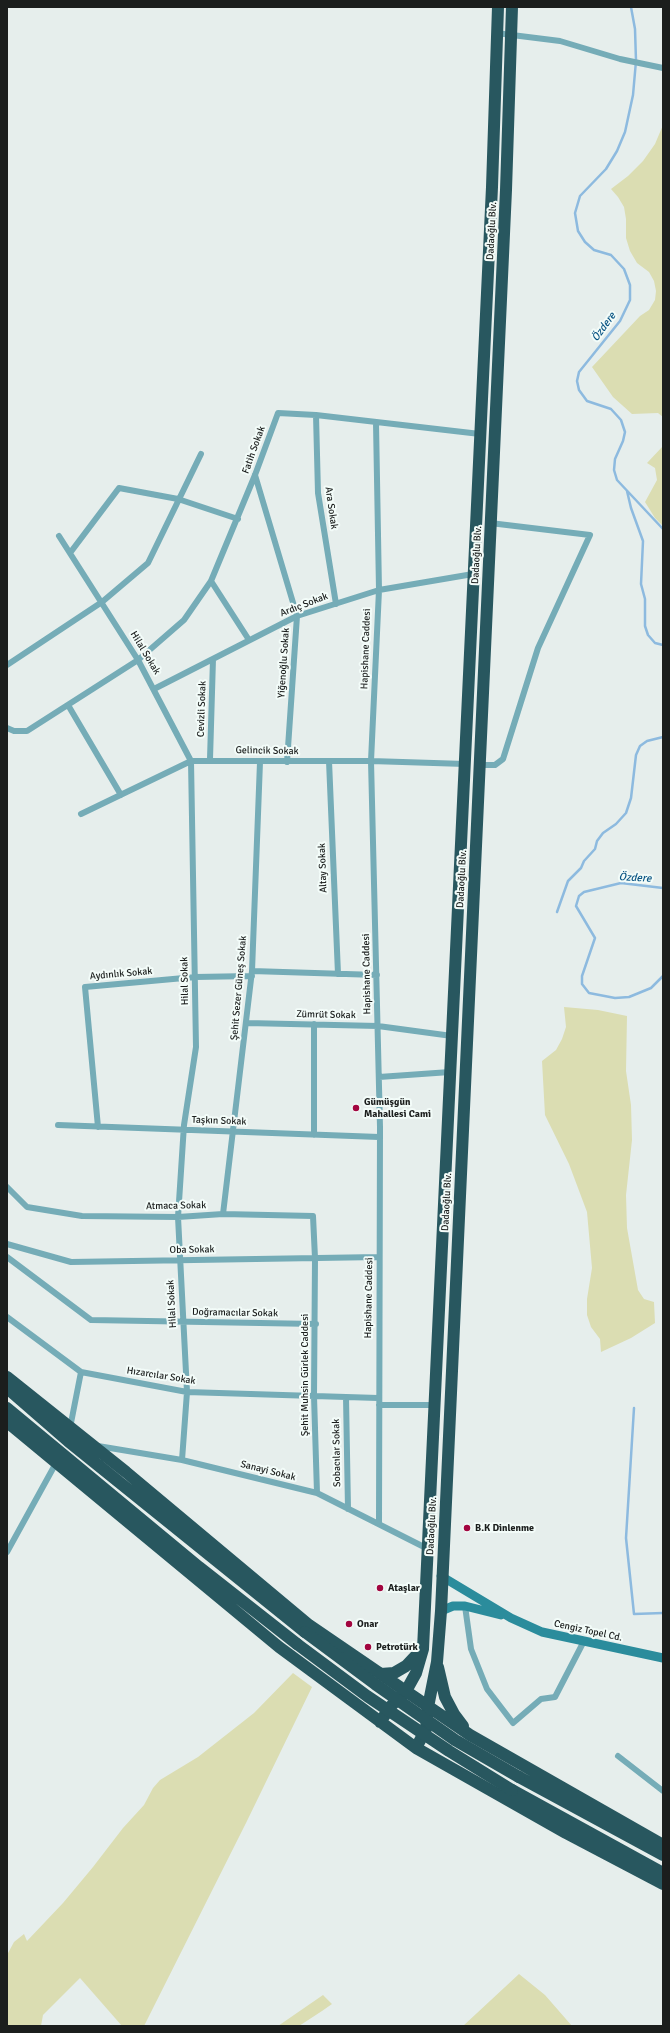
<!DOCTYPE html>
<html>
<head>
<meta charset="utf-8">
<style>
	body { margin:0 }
	#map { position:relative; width:670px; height:2033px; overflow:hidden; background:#e6eeec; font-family:Signika,sans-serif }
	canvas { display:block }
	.frame { position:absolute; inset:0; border:8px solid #1b1e1d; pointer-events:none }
</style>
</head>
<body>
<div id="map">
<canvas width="670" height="2033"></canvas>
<div class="frame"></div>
</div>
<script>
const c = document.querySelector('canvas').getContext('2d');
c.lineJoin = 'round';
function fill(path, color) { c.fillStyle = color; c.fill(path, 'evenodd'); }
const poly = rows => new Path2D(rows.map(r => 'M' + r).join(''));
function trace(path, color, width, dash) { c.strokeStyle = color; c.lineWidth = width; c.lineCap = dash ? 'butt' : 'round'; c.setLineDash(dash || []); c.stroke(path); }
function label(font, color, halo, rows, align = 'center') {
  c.font = font + ' Signika,sans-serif'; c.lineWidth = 4; c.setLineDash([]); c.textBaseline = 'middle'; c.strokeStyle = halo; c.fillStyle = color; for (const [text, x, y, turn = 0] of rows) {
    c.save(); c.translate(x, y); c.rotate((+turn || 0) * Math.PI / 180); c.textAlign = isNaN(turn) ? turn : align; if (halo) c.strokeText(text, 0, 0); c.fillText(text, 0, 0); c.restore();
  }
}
fill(poly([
	[663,125,663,417,658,413,632,414,613,397,592,367,640,316,649,310,655,300,656,291,654,281,649,272,637,263,630,251,626,238,626,219,624,207,618,197,611,189,628,176,643,161,655,144],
	[663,446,663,526,655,518,645,502,657,480,655,468,647,463],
	[564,1007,598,1010,627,1016,626,1071,631,1105,632,1140,626,1195,627,1228,638,1290,644,1299,654,1302,655,1323,631,1338,601,1352,600,1339,591,1327,587,1315,587,1299,592,1268,587,1212,569,1164,545,1115,542,1061,556,1050,562,1039,566,1027],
	[293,1673,312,1687,246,1823,144,2026,122,2026,80,1978,43,2015,41,2026,7,2026,7,1955,14,1942,24,1934,27,1941,63,1903,93,1867,123,1828,144,1805,153,1788,160,1780,198,1757,254,1713],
	[519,1974,545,1995,572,2026,463,2026],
	[323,1995,332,2004,322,2011,299,2026,278,2026]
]), '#dbddb2');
trace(poly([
	[631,7,635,29,636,61,633,95,625,132,617,151,606,169,580,196,575,213,578,231,585,242,594,250,611,255,624,269,630,285,630,300,620,321,579,372,577,381,579,390,587,401,611,409,621,420,625,432,623,441,615,459,614,470,617,480,663,529],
	[627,491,631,508,643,541,641,584,645,599,645,626,648,635,655,643,663,645],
	[663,888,621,883,584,892,579,896,576,906,595,938,582,976,582,984,589,993,615,998,629,997,651,988,663,976],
	[557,912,568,881,581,868,584,861,595,849,597,841,603,833,616,824,626,813,631,798,636,755,640,746,647,741,663,737],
	[634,1408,626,1538,634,1614,663,1613]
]), '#8dbadf', 2.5);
trace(poly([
	[496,33,560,41,620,59,663,68],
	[316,415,318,493,336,604],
	[376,423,379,590,371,761,380,1127,379,1524],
	[255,475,297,616,287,762],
	[59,536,138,660,191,761,196,1047,184,1125,178,1217,187,1392,182,1460],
	[70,553,119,488,178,499,238,519],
	[211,581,249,640],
	[7,665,102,602,148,563,201,454],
	[154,689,297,616,379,590,473,574],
	[68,705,121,795],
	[7,728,14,731,27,731,138,660,184,620,211,581,255,475,278,413,316,415,480,434],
	[210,759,213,659],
	[329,761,338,974],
	[479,765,495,765,503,759,538,648,590,535,490,523],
	[81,814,191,761,371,761,465,764],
	[252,971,377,975],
	[247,1023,378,1026,452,1036],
	[314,1024,314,1135],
	[379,1077,450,1072],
	[58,1125,379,1137],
	[98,1127,85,987,195,977,252,976],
	[7,1187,27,1207,82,1216,178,1217,223,1214,313,1216,315,1258,314,1396,317,1493],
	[223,1214,252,971,260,762],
	[7,1244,71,1262,379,1257],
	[7,1257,91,1320,316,1324],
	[7,1317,81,1372,187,1392,378,1398],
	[346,1397,348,1509],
	[379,1405,434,1405],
	[70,1428,81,1372],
	[98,1446,182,1460,317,1493,428,1549],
	[7,1552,56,1463],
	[465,1606,471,1649,487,1689,513,1723,541,1699,555,1697,584,1641],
	[618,1756,663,1791]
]), '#75acb7', 6);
trace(poly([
	[441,1576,511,1618,542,1632,663,1658],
	[441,1611,453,1606,465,1606,501,1615]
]), '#2b8c9c', 9);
trace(poly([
	[7,1377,126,1472,309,1625,470,1735,663,1845],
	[7,1388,68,1441,305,1632],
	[7,1408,199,1567,297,1644],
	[7,1422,279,1647,416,1748,566,1833,663,1884],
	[438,1667,445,1697,454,1714,463,1726],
	[381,1674,394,1673,406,1666,422,1649],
	[380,1722,392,1705,406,1691,416,1673,423,1649,492,187,498,7],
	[416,1748,426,1729,428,1707,437,1662,441,1611,506,190,512,7],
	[519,1777,663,1855],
	[512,1790,663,1873]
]), '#28575f', 12);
trace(poly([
	[305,1632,375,1684,455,1740,519,1777],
	[297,1644,367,1696,449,1751,512,1790]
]), '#28575f', 12);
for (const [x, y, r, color] of [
	[356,1108,4,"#a2053f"],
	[467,1528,4,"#a2053f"],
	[380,1588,4,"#a2053f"],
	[349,1624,4,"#a2053f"],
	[368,1647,4,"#a2053f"]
]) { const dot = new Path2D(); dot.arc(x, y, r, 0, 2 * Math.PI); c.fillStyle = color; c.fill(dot); trace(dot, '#f3fcf9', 1.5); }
label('10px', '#1b1e1d', '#f3fcf9', [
	["Dadaoğlu Blv.",492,231,-87],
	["Fatih Sokak",254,450,-70],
	["Ara Sokak",331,508,82],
	["Dadaoğlu Blv.",477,555,-87],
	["Ardıç Sokak",304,605,-21],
	["Hapishane Caddesi",366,649,-88],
	["Hilal Sokak",145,653,59],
	["Yiğenoğlu Sokak",284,663,-86],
	["Cevizli Sokak",202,709,-88],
	["Gelincik Sokak",267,751,1],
	["Altay Sokak",323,868,-92],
	["Dadaoğlu Blv.",462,879,-87],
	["Aydınlık Sokak",121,974,-5],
	["Hapishane Caddesi",367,974,-91],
	["Hilal Sokak",185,981,-91],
	["Şehit Sezer Güneş Sokak",239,988,-85],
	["Zümrüt Sokak",326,1015,1],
	["Taşkın Sokak",219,1121,2],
	["Dadaoğlu Blv.",447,1202,-87],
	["Atmaca Sokak",176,1206,-1],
	["Oba Sokak",192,1250,-1],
	["Hapishane Caddesi",369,1298,-89],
	["Hilal Sokak",172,1304,-93],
	["Doğramacılar Sokak",235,1313,1],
	["Şehit Muhsin Gürlek Caddesi",305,1375,-90],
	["Hızarcılar Sokak",161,1376,9],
	["Sobacılar Sokak",337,1453,-91],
	["Sanayi Sokak",268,1471,14],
	["Dadaoğlu Blv.",432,1526,-87],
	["Cengiz Topel Cd.",588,1631,12]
]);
label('bold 10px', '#1b1e1d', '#f3fcf9', [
	["Gümüşgün",364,1102],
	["Mahallesi Cami",364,1114],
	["B.K Dinlenme",475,1528],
	["Ataşlar",388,1588],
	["Onar",357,1624],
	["Petrotürk",376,1647]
], 'left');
label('italic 11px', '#085483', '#f3fcf9', [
	["Özdere",604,327,-54],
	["Özdere",635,878,3]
]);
</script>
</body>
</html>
